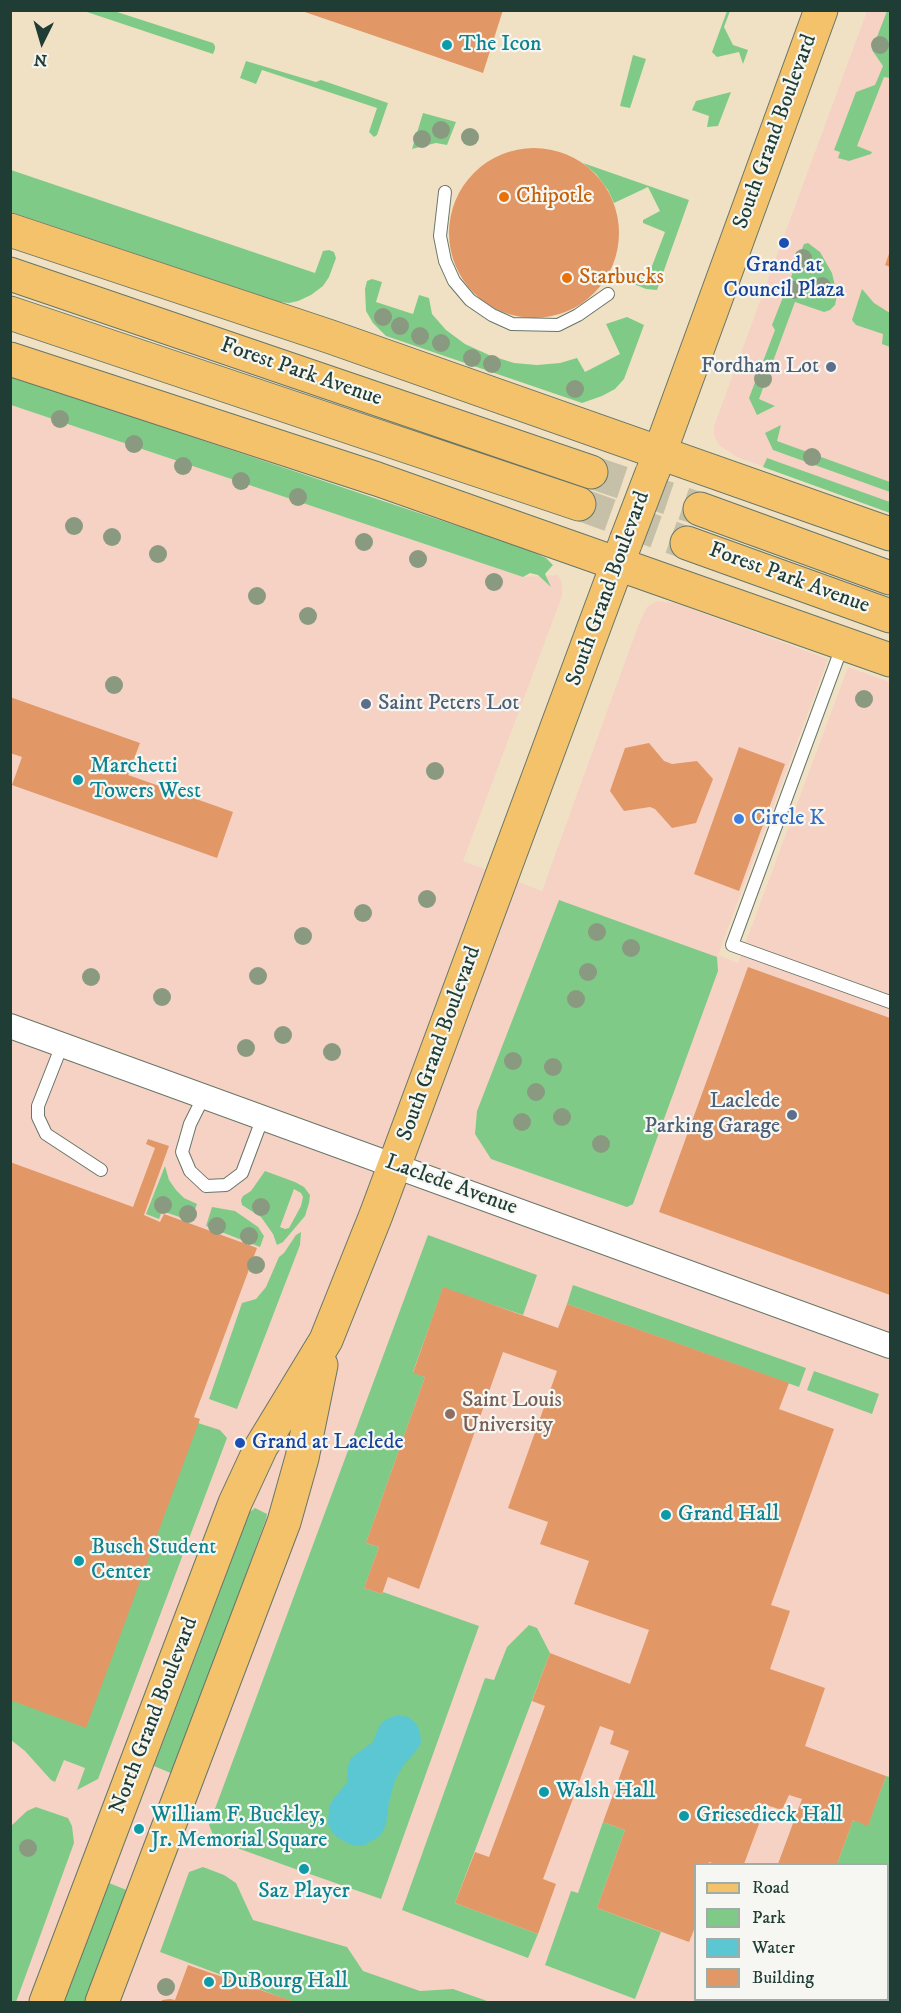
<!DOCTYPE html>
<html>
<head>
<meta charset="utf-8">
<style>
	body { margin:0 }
	#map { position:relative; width:901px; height:2013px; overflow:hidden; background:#f0e1c5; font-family:"IM FELL DW Pica",serif }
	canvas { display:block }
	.frame { position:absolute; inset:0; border:12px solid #1f3d34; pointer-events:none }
	.legend { position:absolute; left:694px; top:1863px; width:195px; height:138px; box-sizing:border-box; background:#f6f6f2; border:2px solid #a0aca6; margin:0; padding:8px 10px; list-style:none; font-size:18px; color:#1f3d34 }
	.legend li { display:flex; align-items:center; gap:12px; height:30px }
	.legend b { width:30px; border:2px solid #a0aca6 }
	.north { position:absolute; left:12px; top:12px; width:60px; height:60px; -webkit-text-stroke:4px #f6f6f2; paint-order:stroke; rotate:185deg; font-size:16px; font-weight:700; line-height:24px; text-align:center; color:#1f3d34 }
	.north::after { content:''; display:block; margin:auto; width:21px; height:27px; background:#1f3d34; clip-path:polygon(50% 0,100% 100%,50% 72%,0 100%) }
</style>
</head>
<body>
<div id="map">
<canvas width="901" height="2013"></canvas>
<div class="frame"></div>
<ul class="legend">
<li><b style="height:8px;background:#f3c26a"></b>Road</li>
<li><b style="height:16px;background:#80ca88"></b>Park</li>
<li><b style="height:16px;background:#5ac7d2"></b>Water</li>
<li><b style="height:16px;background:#e19766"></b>Building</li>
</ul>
<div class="north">N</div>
</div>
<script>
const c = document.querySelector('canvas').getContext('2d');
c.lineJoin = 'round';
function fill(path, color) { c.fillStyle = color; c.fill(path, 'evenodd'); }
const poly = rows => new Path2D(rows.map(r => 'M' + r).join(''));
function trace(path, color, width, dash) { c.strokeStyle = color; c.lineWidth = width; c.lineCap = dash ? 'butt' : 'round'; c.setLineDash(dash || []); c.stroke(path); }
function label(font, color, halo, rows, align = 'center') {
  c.font = font + ' "IM FELL DW Pica",serif'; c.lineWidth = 4.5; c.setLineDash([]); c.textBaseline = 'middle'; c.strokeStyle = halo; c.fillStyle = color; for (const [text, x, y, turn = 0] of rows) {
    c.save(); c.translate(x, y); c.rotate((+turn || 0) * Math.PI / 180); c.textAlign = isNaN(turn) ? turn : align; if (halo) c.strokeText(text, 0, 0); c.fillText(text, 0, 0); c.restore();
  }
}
fill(poly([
	[867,11,890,11,890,513,737,457,719,445,714,435,714,426],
	[11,405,523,577,558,575,562,583,562,596,463,861,542,891,638,626,647,607,657,601,675,603,828,659,718,955,738,963,848,667,890,682,890,2002,11,2002],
	[696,1864,888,1864,888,2000,696,2000]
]), '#f6d2c5');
fill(poly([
	[84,11,114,11,213,43,215,46,215,49,213,54],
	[727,11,730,11,724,27,733,45,748,50,743,64,739,52,717,57,712,52],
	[887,11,890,11,890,78,884,77,857,146,872,152,871,154,849,161,838,158,840,152,834,150,856,92,875,85,883,66,872,50],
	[633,55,646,59,630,108,620,106],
	[246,61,316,82,321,80,388,103,377,135,374,137,369,132,377,108,262,70,256,84,240,78],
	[731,92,718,126,707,127,709,116,692,110,696,101],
	[423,113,456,122,447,145,436,143,412,149],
	[583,163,689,200,657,290,646,289,619,278,624,272,647,279,665,232,643,223,643,220,660,211,648,187,614,203,608,190,596,174],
	[11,170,315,273,323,251,329,250,334,252,336,258,329,277,323,286,311,295,298,301,289,303,280,302,11,212],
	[808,243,820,252,832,273,837,295,835,305,830,310,824,312,795,302,759,399,775,406,757,415,749,398,775,330,772,325,804,244],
	[372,279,382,282,376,302,413,314,419,295,429,298,432,314,446,330,465,344,489,355,514,363,537,365,560,363,577,358,585,372,620,354,606,324,627,317,644,325,624,379,615,389,602,396,582,403,386,336,373,323,366,311,365,289,367,281],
	[862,289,874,303,890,313,890,347,882,344,883,334,856,325,852,320],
	[11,376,529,550,546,558,553,565,545,574,551,587,538,575,530,573,523,577,11,405],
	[781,425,777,441,890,482,890,492,773,450,765,433],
	[767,458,890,502,890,513,763,467],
	[559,900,717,957,718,971,633,1204,627,1207,491,1159,475,1134,477,1111],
	[165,1166,169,1180,176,1190,184,1198,197,1204,191,1221,162,1211,159,1219,146,1214],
	[265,1171,295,1182,304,1187,310,1195,309,1203,305,1216,283,1242,277,1245,273,1234,261,1217,242,1205,241,1200,243,1196,251,1191],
	[294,1189,301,1193,303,1197,301,1206,289,1228,285,1229,280,1227],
	[212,1207,235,1211,258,1227,264,1236,260,1247,206,1226],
	[301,1232,300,1245,237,1409,209,1399,242,1303,256,1299,266,1287,279,1257,284,1253,296,1235],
	[428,1235,537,1275,523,1315,443,1288,413,1372,425,1377,366,1543,379,1547,364,1588,382,1594,383,1592,479,1626,381,1899,307,1873,309,1866,301,1863,298,1870,215,1840,209,1825],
	[573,1285,806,1368,799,1387,567,1304],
	[814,1371,879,1394,872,1414,807,1390],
	[198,1423,220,1430,227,1438,98,1779,77,1790,85,1768,64,1760,55,1782,51,1780,25,1751,11,1740,10,1700],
	[255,1508,267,1514,266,1519,173,1774,154,1766,250,1512],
	[529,1625,537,1628,550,1653,455,1903,538,1934,528,1958,402,1910,485,1678,494,1680,507,1647],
	[886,1776,890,1777,890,2002,803,2002,804,2000,888,2000,888,1864,837,1864,853,1820,868,1825],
	[36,1807,68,1818,72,1826,74,1843,16,2002,11,2002,11,1826,27,1811],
	[603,1822,625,1830,597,1908,661,1932,635,1999,545,1965,571,1891,578,1893],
	[203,1867,224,1875,236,1883,253,1920,347,1947,363,1971,420,1991,453,1989,490,2002,291,2002,291,2001,160,1952,189,1872],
	[109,1883,129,1891,86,2002,64,2002]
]), '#80ca88');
fill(poly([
	[397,1715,409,1717,418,1726,421,1739,420,1746,403,1766,395,1780,389,1802,386,1825,380,1836,365,1845,357,1846,349,1844,337,1837,332,1832,328,1824,329,1807,333,1799,347,1783,348,1766,351,1758,373,1742,380,1725,385,1720]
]), '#5ac7d2');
fill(poly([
	[299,10,503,10,483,73],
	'449 233a85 85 0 1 1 170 0a85 85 0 1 1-170 0Z',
	[890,251,890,267,885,265],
	[10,697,140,743,128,775,233,812,217,858,12,785,22,757,10,753],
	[649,743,664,761,672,764,697,761,713,779,696,823,672,828,655,809,650,807,624,811,610,791,625,748],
	[739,747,785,764,739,891,694,874],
	[748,967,890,1018,890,1295,659,1212],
	[148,1139,169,1146,144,1215,160,1222,164,1214,257,1248,194,1417,200,1419,86,1728,10,1700,10,1162,133,1207,155,1148,146,1144],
	[443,1287,558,1328,567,1304,789,1383,779,1409,834,1429,771,1605,790,1611,770,1669,825,1688,805,1746,886,1776,868,1826,853,1820,837,1864,778,1864,802,1799,789,1795,782,1810,766,1805,744,1864,716,1864,709,1862,708,1864,696,1864,696,1925,689,1942,597,1908,625,1830,603,1822,629,1751,610,1744,614,1731,600,1726,543,1879,556,1884,538,1934,455,1903,475,1852,489,1857,545,1706,532,1701,550,1653,630,1684,649,1630,574,1604,589,1561,540,1544,548,1522,508,1508,557,1371,503,1352,419,1589,388,1577,382,1594,364,1588,379,1547,366,1543,425,1377,413,1373],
	[188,1965,295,2002,161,2002,162,2000,170,1999,175,2000],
	[728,2000,804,2000,803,2002,736,2002]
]), '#e19766');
trace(poly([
	[591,472,700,509],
	[579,504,687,543]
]), '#c6c0a8', 33, [33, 16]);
const service = poly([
	[445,192,440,236,445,261,454,281,470,300,492,315,512,324,558,325,578,315,608,294],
	[843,644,732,945,890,1002],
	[62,1045,38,1106,38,1117,46,1134,101,1170],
	[204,1096,190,1124,182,1152,190,1171,206,1186,226,1185,242,1173,263,1117]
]);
const minor = poly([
	[10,1026,890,1346]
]);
const primary = poly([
	[10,230,331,337,890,534],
	[10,274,591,472],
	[10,313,579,504],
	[10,359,377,479,890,660],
	[653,471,821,10],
	[700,509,890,578],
	[687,543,890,616],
	[46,2002,235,1503,261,1447,326,1340,376,1215,626,541],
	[102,2002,284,1522,302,1458,321,1365]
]);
trace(service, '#687667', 14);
trace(minor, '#687667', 26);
trace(primary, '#687667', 35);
trace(service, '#fff', 12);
trace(minor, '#fff', 24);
trace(primary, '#f3c26a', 33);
const primaryBridge = poly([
	[626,541,652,473]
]);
trace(primaryBridge, '#687667', 35, []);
trace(primaryBridge, '#f3c26a', 33);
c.fillStyle = '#8a9a81';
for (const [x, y] of [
	[880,45],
	[441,130],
	[470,137],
	[422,139],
	[803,258],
	[822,286],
	[794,290],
	[383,317],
	[400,326],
	[420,336],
	[441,343],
	[472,358],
	[492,364],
	[763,379],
	[575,389],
	[60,419],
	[134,444],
	[812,457],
	[183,466],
	[241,481],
	[298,497],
	[74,526],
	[112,537],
	[364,542],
	[158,554],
	[418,559],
	[494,582],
	[257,596],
	[308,616],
	[114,685],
	[864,699],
	[435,771],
	[427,899],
	[363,913],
	[597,932],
	[303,936],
	[631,948],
	[588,972],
	[258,976],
	[91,977],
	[162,997],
	[576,999],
	[283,1035],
	[246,1048],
	[332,1052],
	[513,1061],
	[553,1067],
	[536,1092],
	[562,1117],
	[522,1122],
	[601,1144],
	[163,1205],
	[261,1207],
	[188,1214],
	[217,1226],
	[249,1236],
	[256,1265],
	[28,1848],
	[166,1987]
]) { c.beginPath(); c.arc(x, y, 9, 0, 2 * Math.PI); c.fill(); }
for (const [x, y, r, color] of [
	[447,45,6,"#0f9aa8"],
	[504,197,6,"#e8710a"],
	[784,243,6,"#1a4fb4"],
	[567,278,6,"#e8710a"],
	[831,367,6,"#5c6f8a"],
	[366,704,6,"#5c6f8a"],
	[78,780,6,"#0f9aa8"],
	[739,819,6,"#3f7fe0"],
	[792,1115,6,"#5c6f8a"],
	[450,1414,6,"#8d6e63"],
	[240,1443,6,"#1a4fb4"],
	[666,1515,6,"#0f9aa8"],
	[79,1561,6,"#0f9aa8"],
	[544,1792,6,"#0f9aa8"],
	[684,1816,6,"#0f9aa8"],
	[139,1829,6,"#0f9aa8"],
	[304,1869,6,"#0f9aa8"],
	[209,1982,6,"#0f9aa8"]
]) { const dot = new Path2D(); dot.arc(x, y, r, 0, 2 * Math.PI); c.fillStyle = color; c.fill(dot); trace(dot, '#f6f6f2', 2); }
label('22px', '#0d838f', '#f6f6f2', [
	["The Icon",459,45],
	["Marchetti",90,767],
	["Towers West",90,792],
	["Grand Hall",678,1515],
	["Busch Student",91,1548],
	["Center",91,1573],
	["Walsh Hall",556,1792],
	["William F. Buckley,",151,1816],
	["Jr. Memorial Square",151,1841],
	["Griesedieck Hall",696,1816],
	["Saz Player",304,1892,"center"],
	["DuBourg Hall",221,1982]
], 'left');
label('22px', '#1f3d34', '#f6f6f2', [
	["South Grand Boulevard",776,132,-70],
	["Forest Park Avenue",301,373,19],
	["Forest Park Avenue",789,579,20],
	["South Grand Boulevard",609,589,-70],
	["South Grand Boulevard",440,1044,-70],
	["Laclede Avenue",451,1186,20],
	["North Grand Boulevard",155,1716,-69]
]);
label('22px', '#c56008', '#f6f6f2', [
	["Chipotle",516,197],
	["Starbucks",579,278]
], 'left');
label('22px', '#164399', '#f6f6f2', [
	["Grand at",784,266],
	["Council Plaza",784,291],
	["Grand at Laclede",252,1443,"left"]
]);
label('22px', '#4e5e75', '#f6f6f2', [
	["Fordham Lot",819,367],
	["Saint Peters Lot",378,704,"left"],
	["Laclede",780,1102],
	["Parking Garage",780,1127]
], 'right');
label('22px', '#366cbe', '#f6f6f2', [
	["Circle K",751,819]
], 'left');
label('22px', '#785e54', '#f6f6f2', [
	["Saint Louis",462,1401],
	["University",462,1426]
], 'left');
</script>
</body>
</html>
